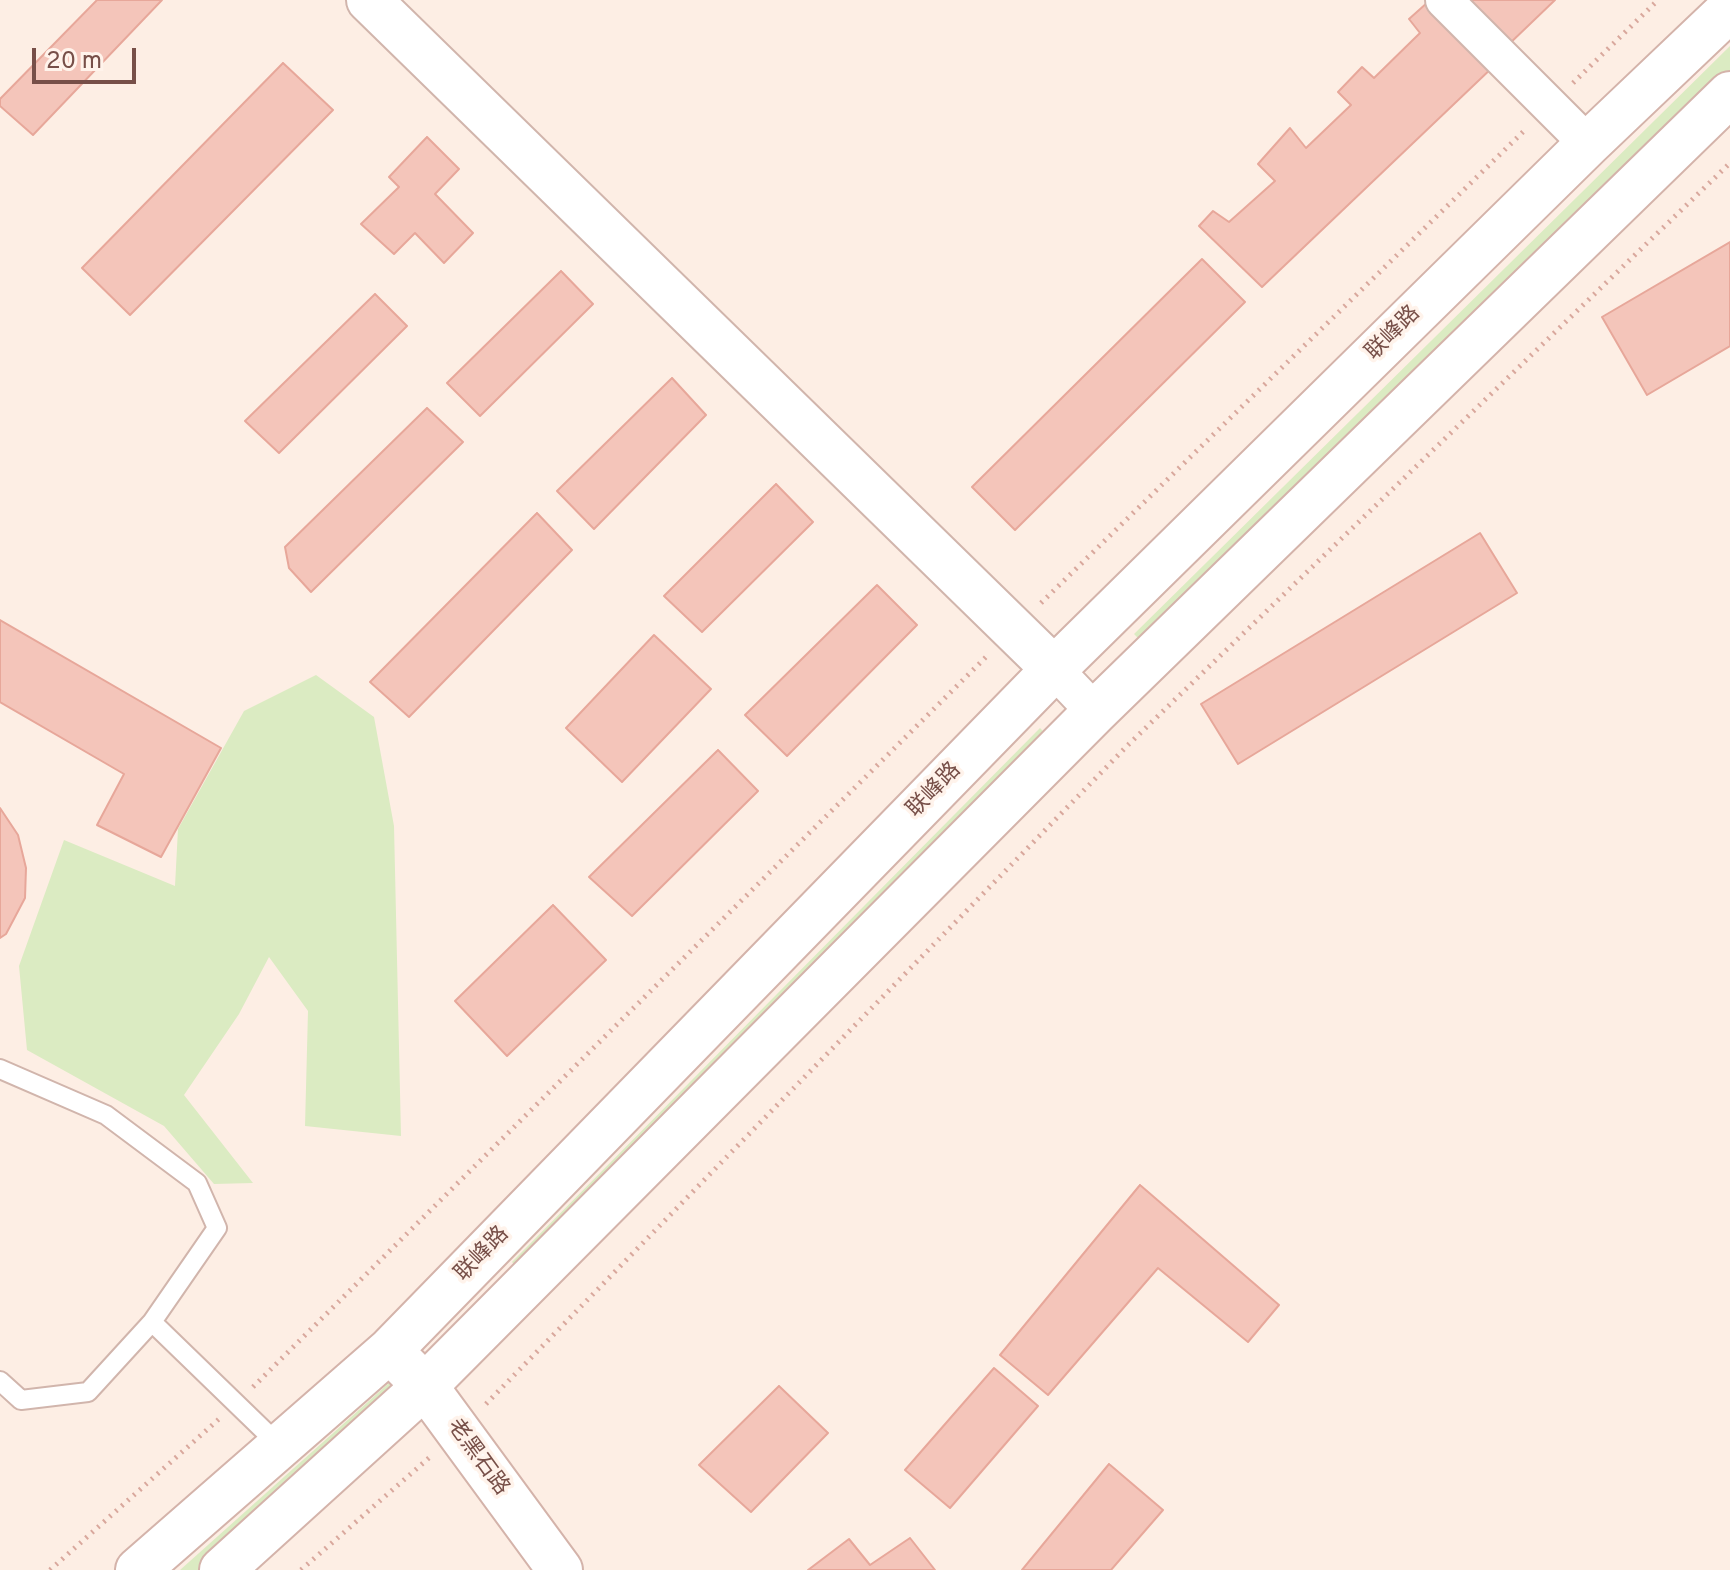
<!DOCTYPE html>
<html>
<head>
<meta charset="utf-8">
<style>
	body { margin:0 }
	#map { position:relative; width:1730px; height:1570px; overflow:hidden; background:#fdeee4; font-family:Overpass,sans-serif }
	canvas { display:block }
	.scale { position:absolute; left:32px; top:48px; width:104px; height:36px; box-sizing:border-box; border:4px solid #774f48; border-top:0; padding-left:10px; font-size:24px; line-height:28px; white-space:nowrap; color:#774f48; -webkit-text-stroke:6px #fff3eb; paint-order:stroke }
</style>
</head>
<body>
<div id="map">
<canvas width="1730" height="1570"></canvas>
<div class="scale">20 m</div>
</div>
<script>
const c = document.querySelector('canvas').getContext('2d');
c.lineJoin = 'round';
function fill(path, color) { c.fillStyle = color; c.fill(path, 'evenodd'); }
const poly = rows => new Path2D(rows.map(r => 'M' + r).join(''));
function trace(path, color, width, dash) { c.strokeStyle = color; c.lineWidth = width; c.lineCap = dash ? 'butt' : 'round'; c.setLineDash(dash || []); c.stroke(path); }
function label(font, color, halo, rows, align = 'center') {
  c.font = font + ' Overpass,"Noto Sans SC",sans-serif'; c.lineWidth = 7; c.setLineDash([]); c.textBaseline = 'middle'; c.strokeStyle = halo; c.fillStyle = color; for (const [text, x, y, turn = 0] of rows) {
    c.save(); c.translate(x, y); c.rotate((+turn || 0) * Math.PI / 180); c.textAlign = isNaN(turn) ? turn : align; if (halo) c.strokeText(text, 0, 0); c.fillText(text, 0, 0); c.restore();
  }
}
fill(poly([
	[1730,46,1730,71,1146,646,1134,634],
	[316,675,374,717,394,826,401,1136,305,1126,308,1011,269,957,239,1014,184,1095,253,1183,214,1184,164,1126,27,1050,19,966,64,840,175,886,178,829,244,711],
	[1040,728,1051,739,523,1274,512,1262],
	[389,1383,399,1394,204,1570,180,1570]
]), '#dbebc2');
const building = poly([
	[97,0,162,0,33,135,0,106,0,99,97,0],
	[1473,0,1555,0,1506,47,1465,7,1473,0],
	[1428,2,1496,64,1262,287,1199,226,1213,211,1229,222,1275,181,1258,164,1290,128,1306,148,1351,105,1338,92,1362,67,1374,78,1420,33,1409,19,1428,2],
	[283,63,333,110,130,315,82,268,283,63],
	[427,137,459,169,435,194,473,233,444,263,415,233,394,254,361,224,399,187,389,177,427,137],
	[1730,242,1730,346,1647,395,1602,317,1730,242],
	[1202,259,1245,302,1015,530,972,487,1202,259],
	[561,271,593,304,480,416,447,383,561,271],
	[375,294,407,326,279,453,245,421,375,294],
	[672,378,706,415,594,529,557,491,672,378],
	[427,408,463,442,311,592,289,568,285,547,427,408],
	[776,484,813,522,702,632,664,596,776,484],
	[537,513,572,550,409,717,370,682,537,513],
	[1480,533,1517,593,1238,764,1201,704,1480,533],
	[877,585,917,625,787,756,745,715,877,585],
	[0,620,221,748,161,857,97,825,124,774,0,702,0,620],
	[654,635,711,689,622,782,566,728,654,635],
	[718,750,758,791,632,916,589,877,718,750],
	[0,808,18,835,26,868,25,898,6,934,0,938,0,808],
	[553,905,606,960,507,1056,455,1001,553,905],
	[1140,1185,1279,1305,1248,1342,1158,1268,1048,1395,1000,1355,1140,1185],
	[994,1368,1038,1406,950,1508,905,1470,994,1368],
	[779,1386,828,1433,751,1512,699,1465,779,1386],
	[1109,1464,1163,1510,1111,1570,1022,1570,1109,1464],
	[910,1538,935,1570,808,1570,849,1539,870,1565,910,1538]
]);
fill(building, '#f4c5ba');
trace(building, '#e7a79a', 2);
const service = poly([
	[0,1069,106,1115,197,1183,217,1228,152,1322,88,1392,21,1400,0,1381],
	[152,1322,280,1446]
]);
const minor = poly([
	[1444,0,1588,144],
	[1054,669,1095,712]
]);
const tertiary = poly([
	[369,0,1054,669]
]);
const secondary = poly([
	[404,1365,425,1386,560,1570],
	[138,1570,390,1350,1054,669,1588,144,1730,9],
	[222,1570,425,1386,1095,712,1730,94]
]);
trace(service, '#d1b5ac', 22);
trace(minor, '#d1b5ac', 40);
trace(tertiary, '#d1b5ac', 48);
trace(secondary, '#d4b3aa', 48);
trace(poly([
	[1573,83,1658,0],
	[1041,603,1526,129],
	[253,1387,988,655],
	[486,1404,1128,745,1730,163],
	[50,1570,219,1419],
	[301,1570,430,1457]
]), '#d9a89d', 5, [2, 6]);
trace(service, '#fff', 18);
trace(minor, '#fff', 36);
trace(tertiary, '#fff', 44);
trace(secondary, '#fff', 44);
label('22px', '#774f48', '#fff3eb', [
	["联峰路",1394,334,-45],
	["联峰路",935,791,-46],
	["联峰路",483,1255,-46],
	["老黑石路",477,1458,54]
]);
</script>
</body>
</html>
